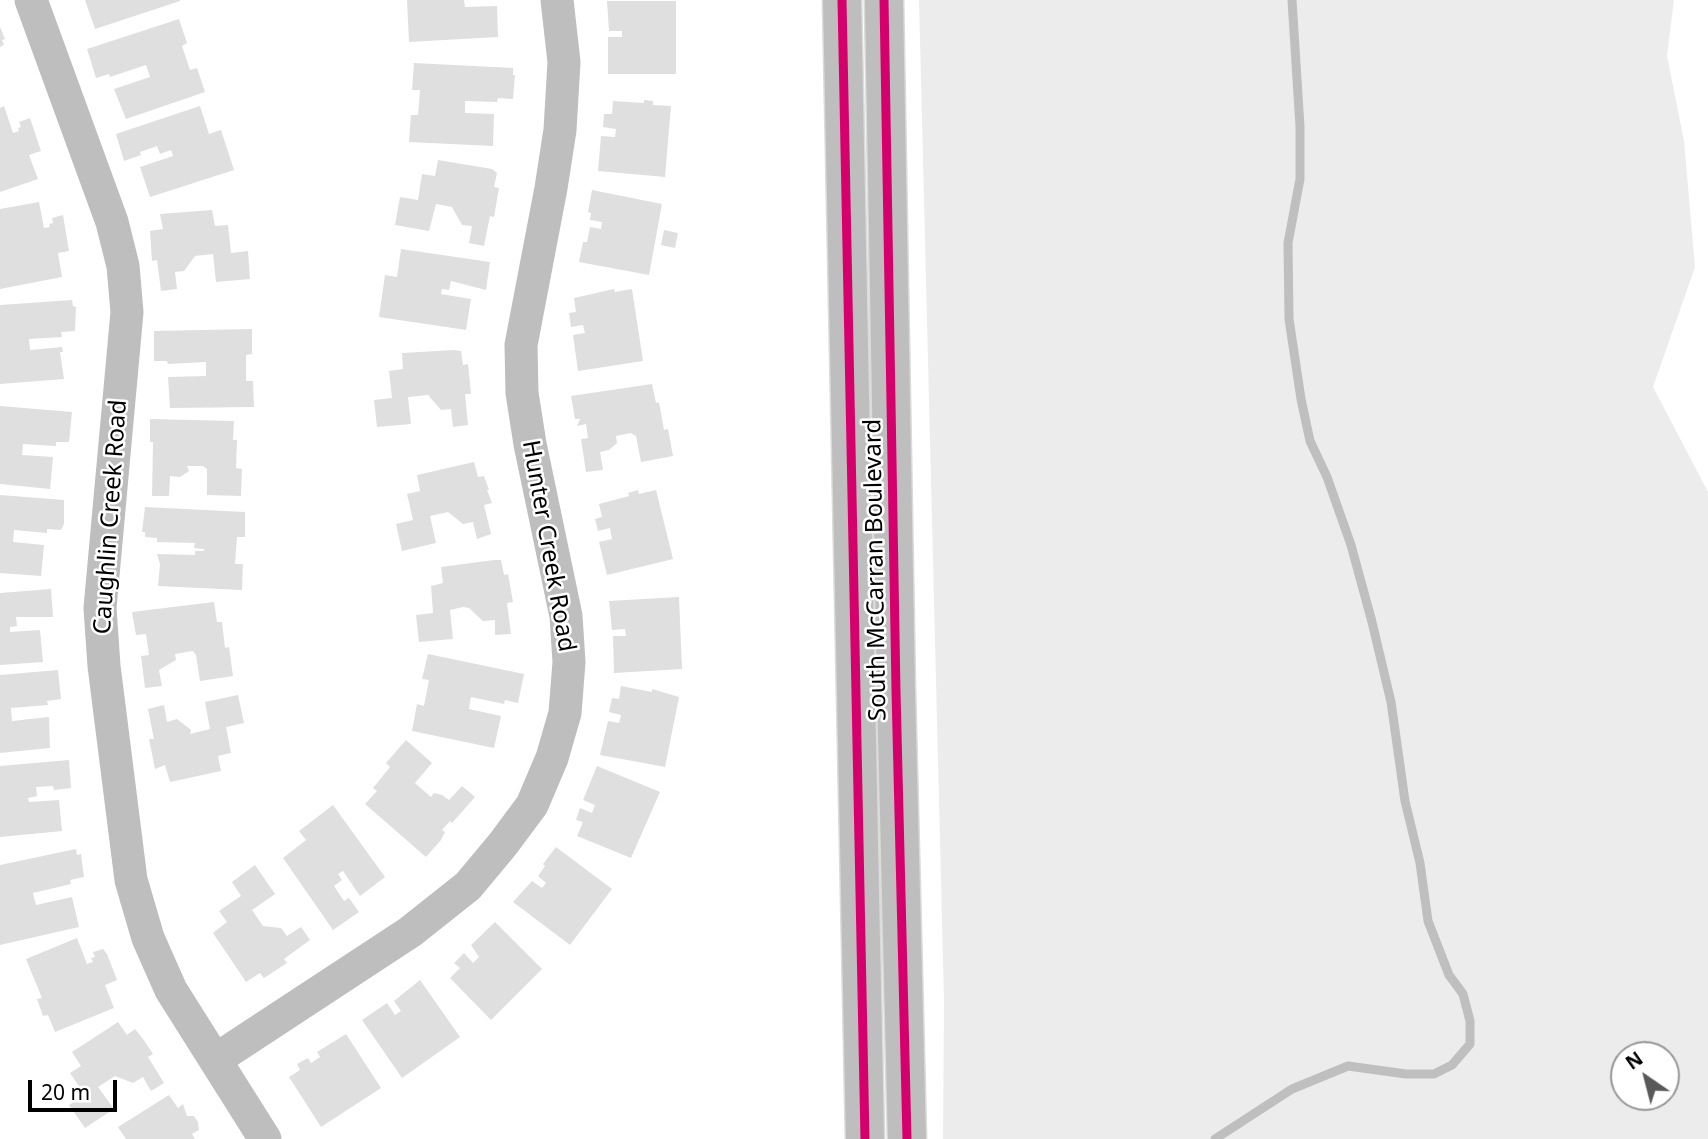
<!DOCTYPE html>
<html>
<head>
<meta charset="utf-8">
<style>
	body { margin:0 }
	#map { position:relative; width:1708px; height:1139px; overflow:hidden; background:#fff; font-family:"Noto Sans",sans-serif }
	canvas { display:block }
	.north { position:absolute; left:1610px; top:1041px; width:70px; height:70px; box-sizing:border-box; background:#fff; border:2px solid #999; border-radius:50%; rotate:325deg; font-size:19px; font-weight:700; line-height:28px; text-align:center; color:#000 }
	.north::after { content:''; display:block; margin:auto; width:24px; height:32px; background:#595959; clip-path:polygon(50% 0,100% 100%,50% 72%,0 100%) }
	.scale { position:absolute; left:28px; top:1080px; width:89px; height:32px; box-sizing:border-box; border:4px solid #000; border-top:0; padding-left:9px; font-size:21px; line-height:24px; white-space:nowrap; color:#000; -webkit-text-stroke:5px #fff; paint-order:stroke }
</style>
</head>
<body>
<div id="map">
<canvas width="1708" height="1139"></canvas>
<div class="north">N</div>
<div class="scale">20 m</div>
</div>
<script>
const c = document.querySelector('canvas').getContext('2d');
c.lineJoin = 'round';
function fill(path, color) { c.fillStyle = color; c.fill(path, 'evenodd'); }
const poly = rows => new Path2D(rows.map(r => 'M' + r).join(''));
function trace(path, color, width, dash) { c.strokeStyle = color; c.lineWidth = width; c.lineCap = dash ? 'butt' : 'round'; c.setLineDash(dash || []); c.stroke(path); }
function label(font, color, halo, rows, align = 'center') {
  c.font = font + ' "Noto Sans",sans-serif'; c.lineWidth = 5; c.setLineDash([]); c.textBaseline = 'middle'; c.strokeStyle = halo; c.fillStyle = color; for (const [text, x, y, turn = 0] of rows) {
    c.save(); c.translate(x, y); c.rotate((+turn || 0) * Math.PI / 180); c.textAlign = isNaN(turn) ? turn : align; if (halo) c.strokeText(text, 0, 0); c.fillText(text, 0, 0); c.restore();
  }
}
fill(poly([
	[919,0,1674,0,1667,56,1684,141,1695,267,1653,387,1708,492,1708,1139,943,1139,944,1001],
	[1624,1055,1666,1055,1666,1097,1624,1097]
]), '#ececec');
trace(poly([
	[1215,1139,1292,1089,1348,1066,1406,1074,1434,1074,1452,1065,1470,1044,1470,1021,1463,994,1449,975,1428,921,1420,863,1405,801,1391,702,1372,622,1351,545,1327,477,1310,441,1301,399,1289,319,1288,243,1300,179,1300,127,1292,0]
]), '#bfbfbf', 9);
fill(poly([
	[85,0,180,0,180,1,95,29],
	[407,0,464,0,465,7,497,6,498,37,409,42],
	[607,1,676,1,676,74,608,74,608,37,622,37,622,31,609,31],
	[179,19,187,43,182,46,190,70,197,68,205,92,126,119,114,89,150,77,146,65,110,77,109,74,96,78,87,49],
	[0,27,5,39,2,40,4,45,0,47],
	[414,63,513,68,513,75,515,75,513,99,498,98,497,102,465,101,465,113,494,114,493,146,409,142,411,115,418,115,420,90,412,90],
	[644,100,653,101,653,105,671,106,665,177,598,171,601,136,615,137,616,129,603,127,604,114,612,114,613,101,644,103],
	[4,106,13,133,19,131,18,128,21,127,19,122,30,118,41,151,29,155,38,179,0,192,0,108],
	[200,106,209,134,221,130,234,170,150,197,140,167,173,156,171,150,160,154,157,146,140,152,141,155,124,161,116,134],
	[438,160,492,169,497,173,494,187,499,188,494,217,490,216,484,246,469,243,472,226,462,225,452,207,436,204,429,231,395,225,400,197,418,200,422,174,435,176],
	[592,190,662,204,649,275,579,262,583,242,587,242,590,227,601,229,602,222,590,220,591,213,588,212],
	[39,202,44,228,50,227,49,224,53,223,52,218,63,215,69,251,58,253,62,277,0,289,0,209],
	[212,210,215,226,228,225,231,253,248,251,250,279,216,282,213,254,195,256,184,271,175,272,177,289,161,291,157,260,152,261,150,231,163,229,160,214],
	[664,230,678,233,675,248,661,245],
	[401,249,490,262,486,290,451,281,449,290,442,289,441,294,471,299,466,330,379,317,385,275,397,277],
	[614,289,615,292,632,289,643,361,578,371,573,335,585,333,583,325,571,327,569,313,576,312,574,298],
	[72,300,73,306,76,307,75,331,61,332,62,337,29,339,30,350,62,347,63,352,60,352,64,379,0,384,0,305],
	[252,329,252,354,246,355,246,381,253,381,254,407,170,408,168,377,206,376,206,362,168,364,167,361,154,361,154,331],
	[454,350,461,351,463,365,468,364,471,394,465,394,468,425,453,427,451,409,441,410,428,395,408,397,411,424,377,427,374,400,392,398,389,371,403,369,402,353],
	[652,384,656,403,659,402,664,430,668,429,673,456,641,462,636,436,631,433,616,436,617,443,609,450,600,452,603,470,586,472,581,439,588,438,586,424,577,426,580,419,575,419,571,396],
	[0,406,72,412,69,442,56,442,56,446,23,444,22,455,53,457,50,489,0,484],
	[150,419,234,421,233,440,237,440,236,468,242,469,241,496,207,495,207,469,203,466,187,466,189,471,180,477,170,476,169,496,152,496,153,442,150,442],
	[474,462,478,477,484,476,489,490,487,490,492,503,484,505,491,534,477,539,473,522,463,524,448,512,430,516,436,543,402,551,396,524,413,520,407,494,420,491,417,475],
	[638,490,639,494,656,490,673,559,607,575,599,542,612,539,610,528,598,531,595,519,602,517,599,504,629,496,628,493],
	[0,495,64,500,64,524,61,530,47,529,47,533,14,530,13,542,44,545,41,576,0,573],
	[145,507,245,512,245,537,237,537,235,564,243,564,242,590,158,586,160,564,157,554,195,555,195,551,204,551,204,549,194,548,195,543,157,542,157,538,145,537,145,532,142,532],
	[494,560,501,560,504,575,508,574,510,585,513,602,507,603,511,634,495,635,495,620,483,621,469,608,463,607,450,610,453,639,419,642,416,615,433,613,431,586,443,583,441,567],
	[51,589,53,617,16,617,17,626,10,627,10,632,40,630,43,662,0,665,0,593],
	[679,597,682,669,614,673,613,636,626,636,625,629,612,630,609,601],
	[214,602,217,622,222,622,225,648,229,647,233,676,200,681,196,655,193,651,175,654,176,660,159,670,162,686,145,688,141,656,149,655,146,634,136,635,132,612],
	[428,654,524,674,518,703,505,700,504,704,471,697,469,709,501,716,494,748,412,731,417,704,424,706,429,680,422,679],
	[58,670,61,699,47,701,48,705,11,708,12,721,49,717,50,748,0,753,0,675],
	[621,686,652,692,652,689,679,697,665,767,600,755,608,721,619,723,621,715,609,712,612,698,619,699],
	[238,695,244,723,226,727,231,753,218,756,221,771,170,782,165,765,155,769,149,739,154,739,148,709,164,705,167,722,177,719,191,730,190,734,210,729,205,702],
	[406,740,432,763,415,783,431,797,434,793,442,795,449,800,462,786,475,797,452,823,450,821,442,830,445,832,441,840,426,857,365,804,377,791,373,788,390,767,386,763],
	[69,760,71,788,54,790,53,786,36,787,37,796,28,798,29,802,59,800,62,831,0,837,0,766],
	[597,766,660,792,631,858,577,836,583,822,576,820,580,808,592,813,595,805,583,800],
	[333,805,385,877,360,896,343,871,338,874,342,880,334,886,344,901,349,898,359,912,333,930,283,858,306,840,299,831],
	[556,847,612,889,570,945,513,902,532,881,542,888,546,883,538,876,545,866,543,864],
	[76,849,77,855,81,854,84,877,70,880,71,884,33,893,36,905,72,897,79,927,0,945,0,865],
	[255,865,275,894,252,910,263,926,281,928,287,936,301,927,310,940,284,959,287,963,264,978,260,973,246,982,213,933,227,922,219,911,241,896,232,882],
	[495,922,542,969,491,1020,450,978,460,968,454,963,464,953,473,963,479,957,471,945],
	[77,938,87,964,93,962,91,958,95,957,93,952,103,949,107,954,117,980,105,985,114,1008,55,1032,48,1015,43,1016,37,999,42,998,26,959],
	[420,980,460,1037,402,1078,362,1020,387,1003,395,1015,401,1011,394,1001],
	[118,1022,127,1035,135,1029,143,1039,153,1054,148,1057,164,1083,151,1091,143,1077,133,1083,115,1076,98,1087,114,1109,85,1128,69,1105,85,1095,70,1073,81,1066,72,1052],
	[346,1034,381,1088,321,1127,289,1077,300,1070,297,1064,308,1058,311,1063,320,1057,317,1052],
	[169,1095,178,1108,183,1104,187,1116,194,1116,198,1122,199,1130,192,1134,195,1139,126,1139,118,1127]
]), '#dfdfdf');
const primary = poly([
	[842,0,865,1139],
	[884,0,896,691,907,1139]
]);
trace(primary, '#dbdbdb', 41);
trace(poly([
	[31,0,112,222,123,266,127,312,100,608,104,666,131,880,148,938,171,990,265,1139],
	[215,1060,410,932,468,886,503,844,532,805,552,758,565,713,569,662,566,616,530,444,522,393,521,345,551,188,560,130,564,62,557,0]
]), '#bebebe', 33);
trace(primary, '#bebebe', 38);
trace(poly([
	[842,0,865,1139],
	[884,0,896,691,907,1139]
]), '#d6006c', 9);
label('24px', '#000', '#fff', [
	["Caughlin Creek Road",111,517,-86],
	["Hunter Creek Road",548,546,80],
	["South McCarran Boulevard",876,570,-91]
]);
</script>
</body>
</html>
